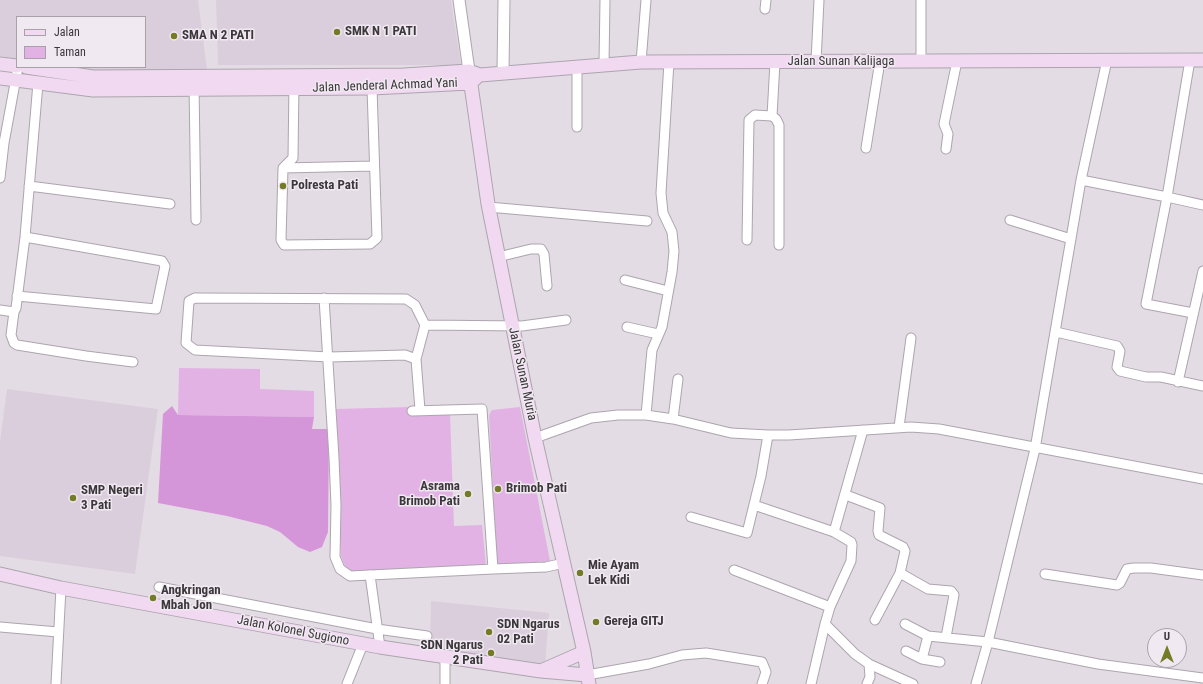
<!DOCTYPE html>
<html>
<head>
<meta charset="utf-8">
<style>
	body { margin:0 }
	#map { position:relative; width:1203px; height:684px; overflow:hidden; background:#e4dce4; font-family:"Roboto Condensed",sans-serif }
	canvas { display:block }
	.legend { position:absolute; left:16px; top:16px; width:130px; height:52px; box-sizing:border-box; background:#f1e9f1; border:1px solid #a8a2a8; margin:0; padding:5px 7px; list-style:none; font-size:12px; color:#3b383b }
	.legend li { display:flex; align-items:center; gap:8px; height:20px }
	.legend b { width:20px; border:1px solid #a8a2a8 }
	.north { position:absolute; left:1147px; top:628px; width:40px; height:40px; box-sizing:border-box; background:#f1e9f1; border:1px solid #a8a2a8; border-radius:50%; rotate:0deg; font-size:11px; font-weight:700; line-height:16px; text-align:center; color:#3b383b }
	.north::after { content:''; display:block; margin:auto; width:14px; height:18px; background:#737b26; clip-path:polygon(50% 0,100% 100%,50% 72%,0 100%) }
</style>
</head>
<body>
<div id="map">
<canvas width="1203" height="684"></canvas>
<ul class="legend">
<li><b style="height:5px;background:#f1d9f2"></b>Jalan</li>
<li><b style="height:11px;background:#e2b2e5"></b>Taman</li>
</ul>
<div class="north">U</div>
</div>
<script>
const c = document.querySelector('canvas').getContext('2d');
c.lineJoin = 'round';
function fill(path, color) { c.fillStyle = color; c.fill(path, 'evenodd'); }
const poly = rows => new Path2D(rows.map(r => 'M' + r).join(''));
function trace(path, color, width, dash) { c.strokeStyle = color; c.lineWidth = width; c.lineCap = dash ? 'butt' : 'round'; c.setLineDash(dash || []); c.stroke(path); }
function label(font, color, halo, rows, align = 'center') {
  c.font = font + ' "Roboto Condensed",sans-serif'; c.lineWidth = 3; c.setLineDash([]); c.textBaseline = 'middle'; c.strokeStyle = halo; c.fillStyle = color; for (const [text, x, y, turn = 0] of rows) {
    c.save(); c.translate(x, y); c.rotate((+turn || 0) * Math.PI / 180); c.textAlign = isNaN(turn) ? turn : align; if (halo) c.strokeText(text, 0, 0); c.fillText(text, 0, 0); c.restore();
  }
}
fill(poly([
	[0,0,198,0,207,69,99,71,74,67,145,67,145,17,17,17,17,59,0,56],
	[216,0,451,0,461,65,218,65],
	[7,389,158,409,135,574,0,556,0,441],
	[431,601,549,613,545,667,430,650]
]), '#dbcedc');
fill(poly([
	[179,368,260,369,260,389,314,391,314,417,178,415],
	[410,407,411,415,450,414,454,526,482,525,486,565,353,572,345,566,341,556,336,409],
	[520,407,550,561,497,565,489,415,492,410]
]), '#e2b2e5');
fill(poly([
	[172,406,178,415,314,417,312,429,329,429,328,532,322,547,310,552,298,547,280,532,267,526,227,516,158,503,163,414]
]), '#d595d9');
const minor = poly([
	[765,9,766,0],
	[1190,60,1167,197,1203,205],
	[921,61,921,0],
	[641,62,646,0],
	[816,62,819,0],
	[604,64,605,0],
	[577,68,577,127],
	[294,83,293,158,283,168,281,240,284,245,370,244,377,238,372,88],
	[194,84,196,220],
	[772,116,776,119,779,125,779,245],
	[866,148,880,61],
	[946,149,948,134,944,124,957,61],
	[283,168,374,166],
	[0,178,4,143,18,67],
	[1081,180,1167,197,1146,304,1193,313],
	[29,186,170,204],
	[488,207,647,221],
	[1010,220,1071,239],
	[747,240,749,120,755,115,772,116,775,62],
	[498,257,531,249,541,249,544,254,547,286],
	[625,280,668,291],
	[17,296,156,309,165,266,162,261,25,237],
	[195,298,406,299,415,305,425,325,416,359,405,355,329,357,195,350,186,343,189,301,195,298],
	[324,298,334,458,336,505,335,557,340,569,350,576,493,569,482,409,412,411],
	[0,310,14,312,16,308,25,237,38,83],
	[14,312,11,335,14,343,17,345,86,356,133,362],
	[425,325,522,326,566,320],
	[627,327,658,334],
	[1056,332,1117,346,1120,351,1117,367,1120,371,1146,377,1161,377,1203,386],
	[416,359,420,410],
	[1178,382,1203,271],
	[646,415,652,350,662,327,672,272,674,251,672,232,663,213,661,193,669,62],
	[673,419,678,379],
	[899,427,911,338],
	[535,438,591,418,618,415,646,415,673,419,731,433,768,435,789,435,911,427,939,429,1203,479],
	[846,495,880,508,878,531,879,535,903,547,905,551,900,573,928,589,951,591,954,595,946,637],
	[754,505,834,532,851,542,852,545,851,561,830,607,825,624,811,684],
	[691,517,747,533,761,476,768,435],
	[834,532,863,430],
	[493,569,546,567,564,563],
	[734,570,830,607],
	[1045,574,1117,585,1120,583,1127,569,1134,568,1151,568,1203,575],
	[370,575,380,647],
	[159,587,377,629,427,636],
	[875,620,900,573],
	[825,624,855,654,869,664,870,677,867,684],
	[905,624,928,636,988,642,1098,664,1203,678],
	[0,627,58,632],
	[928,636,922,659,940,662],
	[906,651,922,659],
	[445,656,445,684],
	[869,664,913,684],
	[587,675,649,664,682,655,706,653,762,662,766,672,762,684],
	[56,684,61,588],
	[347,684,363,644],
	[976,684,988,642,1035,449,1081,180,1107,60]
]);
const tertiary = poly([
	[459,0,469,71],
	[503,72,504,0]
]);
const secondary = poly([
	[0,64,17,66],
	[26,67,93,77,261,76,404,75,469,71,480,75,641,62,1203,60],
	[469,71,488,204,535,438,584,652,589,684],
	[0,78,93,90,372,88,470,83,476,78],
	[0,574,61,588,380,647,541,671,587,675],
	[543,670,584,652]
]);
trace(minor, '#aca5ad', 11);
trace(tertiary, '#aca5ad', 13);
trace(secondary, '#aca5ad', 15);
trace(minor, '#fff', 9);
trace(tertiary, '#fff', 11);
trace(secondary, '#f1d9f2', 13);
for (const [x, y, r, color] of [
	[337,32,4,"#737b26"],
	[174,36,4,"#737b26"],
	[283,186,4,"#737b26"],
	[498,489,4,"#737b26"],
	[468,494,4,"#737b26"],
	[73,498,4,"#737b26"],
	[580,573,4,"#737b26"],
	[153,598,4,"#737b26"],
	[596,622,4,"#737b26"],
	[489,632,4,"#737b26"],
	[491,653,4,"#737b26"]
]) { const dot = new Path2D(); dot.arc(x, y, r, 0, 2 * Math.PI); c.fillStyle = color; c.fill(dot); trace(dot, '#f1e9f1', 1.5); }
label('bold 13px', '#3b383b', '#f1e9f1', [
	["SMK N 1 PATI",345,32],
	["SMA N 2 PATI",182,36],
	["Polresta Pati",291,186],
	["Asrama",460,487,"right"],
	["Brimob Pati",460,502,"right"],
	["Brimob Pati",506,489],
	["SMP Negeri",81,491],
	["3 Pati",81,506],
	["Mie Ayam",588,566],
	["Lek Kidi",588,581],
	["Angkringan",161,591],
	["Mbah Jon",161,606],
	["Gereja GITJ",604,622],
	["SDN Ngarus",497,625],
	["02 Pati",497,640],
	["SDN Ngarus",483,646,"right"],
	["2 Pati",483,661,"right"]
], 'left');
label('13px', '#3b383b', '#f1e9f1', [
	["Jalan Sunan Kalijaga",841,62],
	["Jalan Jenderal Achmad Yani",385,86,-2],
	["Jalan Sunan Muria",522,374,78],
	["Jalan Kolonel Sugiono",293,631,11]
]);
</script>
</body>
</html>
